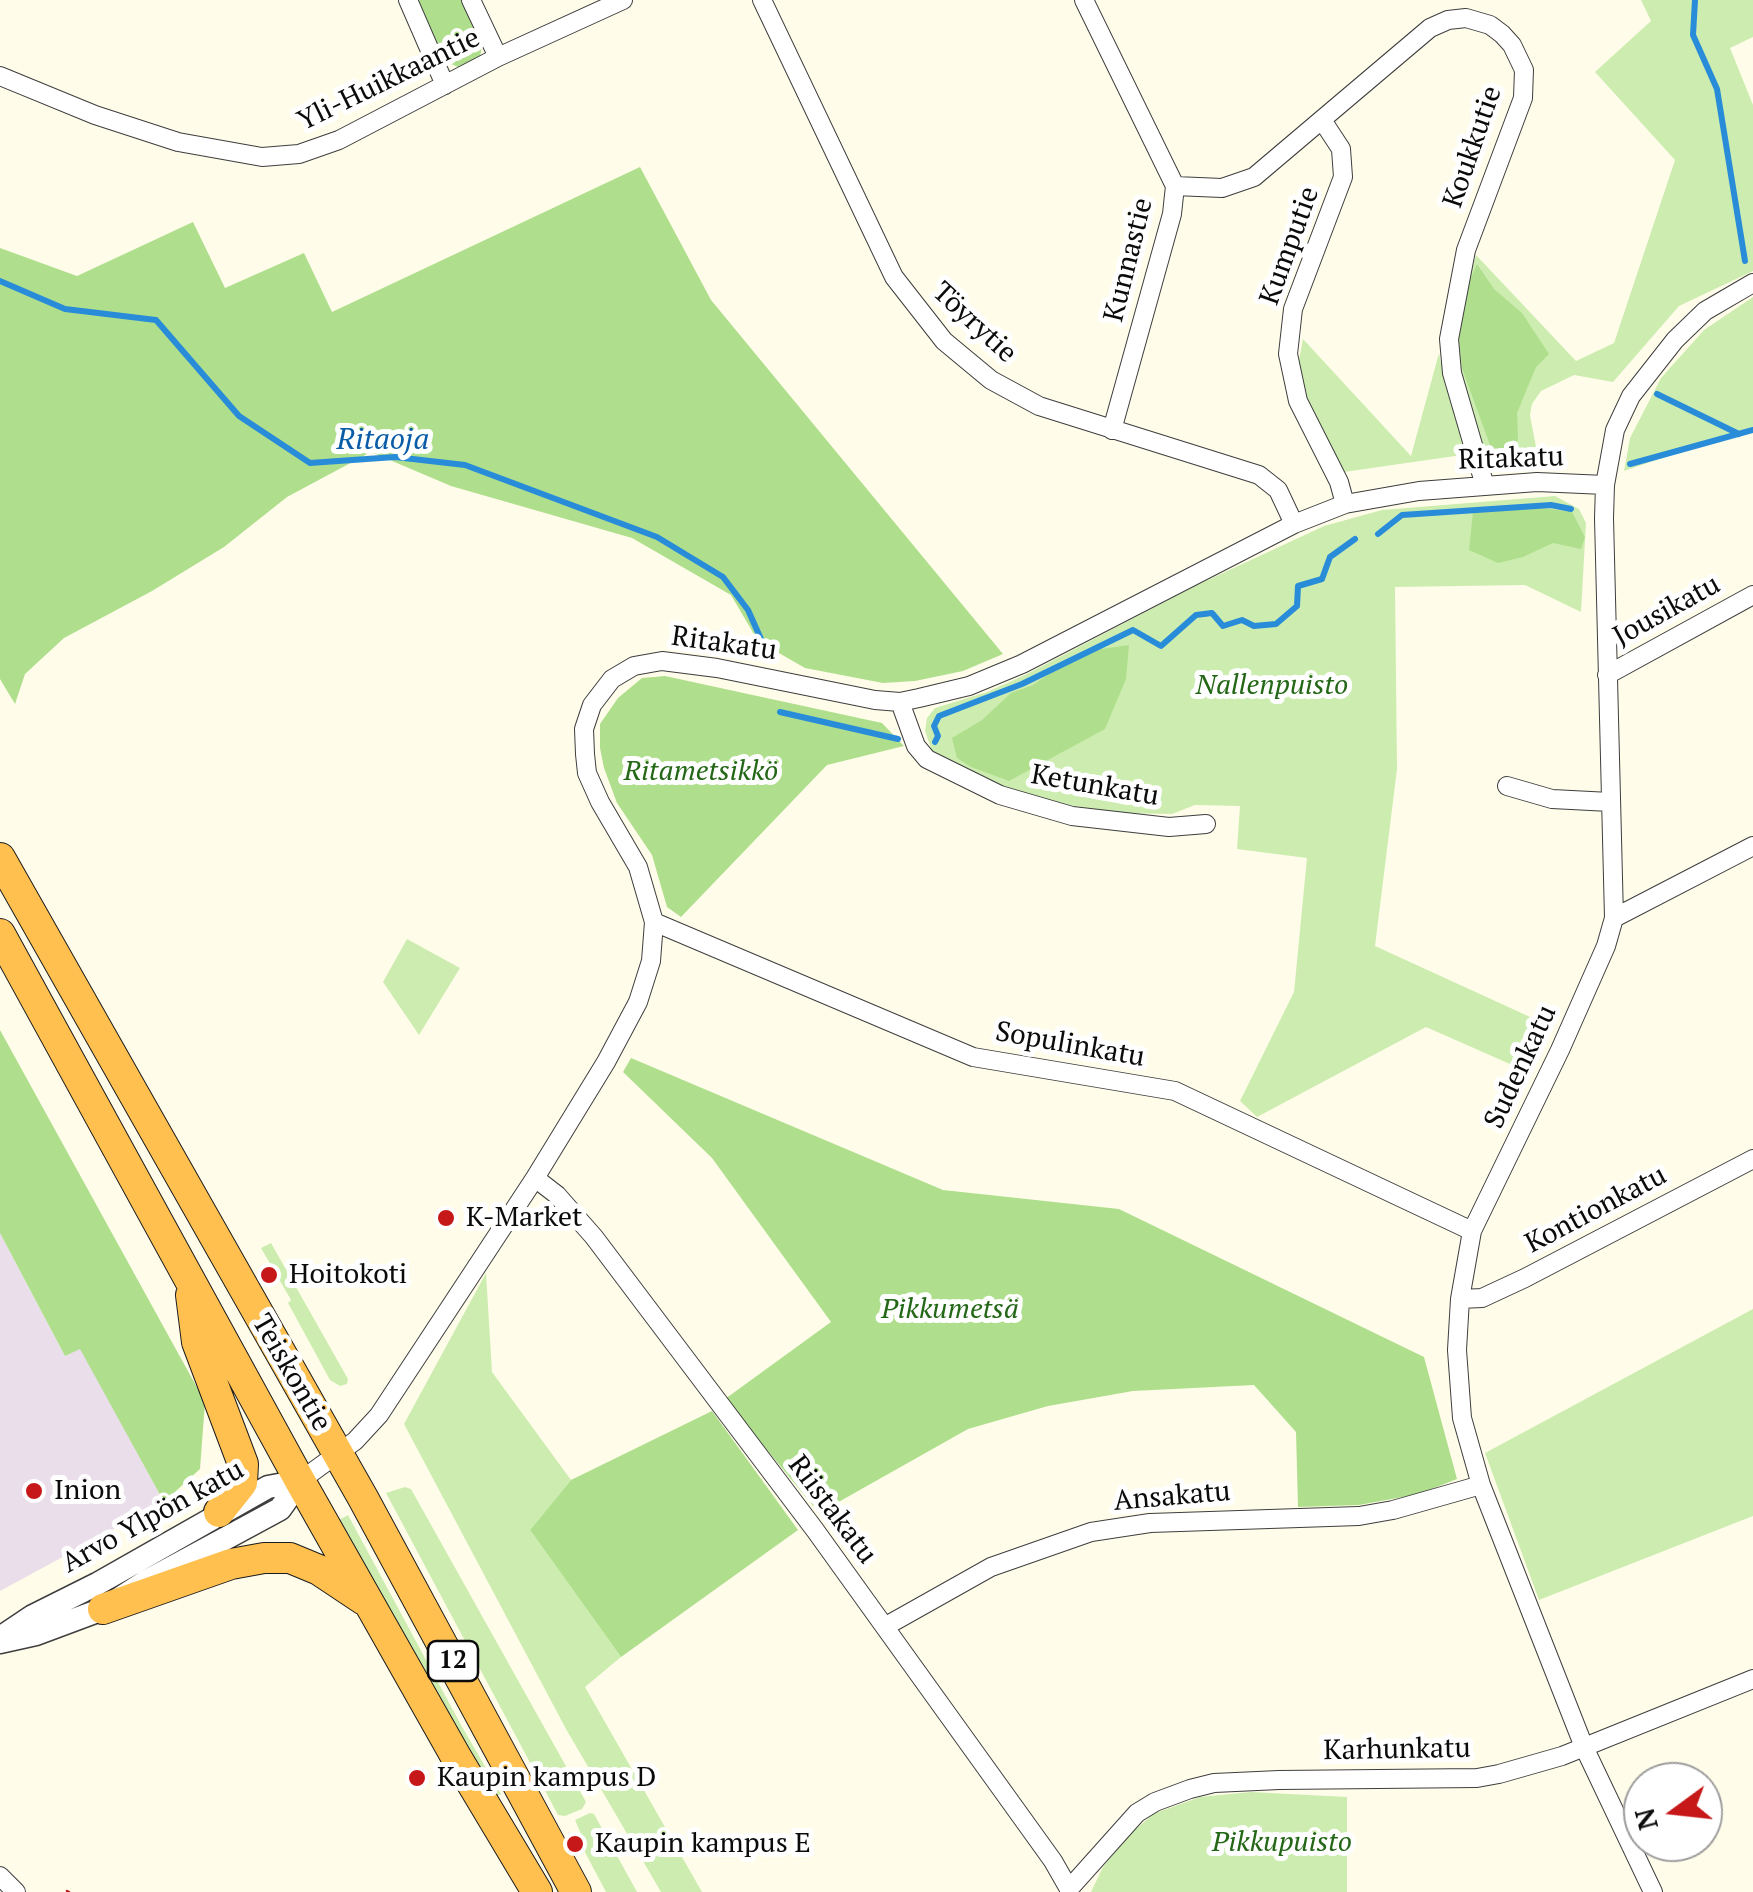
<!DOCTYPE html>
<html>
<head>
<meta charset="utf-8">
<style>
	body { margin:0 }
	#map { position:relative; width:1753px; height:1892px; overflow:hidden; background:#fffce9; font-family:"PT Serif",serif }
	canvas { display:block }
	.north { position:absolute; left:1623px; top:1762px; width:100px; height:100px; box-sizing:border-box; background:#fff; border:2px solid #9d9d9d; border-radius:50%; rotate:255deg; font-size:28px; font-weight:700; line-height:40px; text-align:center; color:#0b0b0b }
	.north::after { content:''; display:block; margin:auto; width:35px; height:45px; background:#c71819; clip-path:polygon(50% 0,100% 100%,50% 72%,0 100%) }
</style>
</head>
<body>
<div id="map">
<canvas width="1753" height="1892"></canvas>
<div class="north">N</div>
</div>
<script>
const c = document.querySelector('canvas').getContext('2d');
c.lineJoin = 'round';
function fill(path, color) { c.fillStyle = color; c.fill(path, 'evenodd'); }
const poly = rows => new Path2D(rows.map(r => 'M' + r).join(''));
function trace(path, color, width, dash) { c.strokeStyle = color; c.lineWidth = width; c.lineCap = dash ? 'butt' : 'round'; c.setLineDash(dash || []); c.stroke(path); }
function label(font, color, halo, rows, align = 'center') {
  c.font = font + ' "PT Serif",serif'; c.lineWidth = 10; c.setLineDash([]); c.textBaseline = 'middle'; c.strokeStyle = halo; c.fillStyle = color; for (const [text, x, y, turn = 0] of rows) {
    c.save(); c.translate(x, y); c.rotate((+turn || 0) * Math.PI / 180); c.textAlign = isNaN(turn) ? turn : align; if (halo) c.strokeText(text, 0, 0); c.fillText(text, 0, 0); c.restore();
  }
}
fill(poly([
	[0,1233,65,1356,80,1348,164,1502,0,1591]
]), '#eadeeb');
fill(poly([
	[1641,0,1753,0,1753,37,1730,48,1753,105,1753,271,1679,306,1613,382,1574,375,1541,391,1532,404,1530,415,1536,447,1489,454,1486,453,1464,391,1458,348,1463,296,1476,255,1576,361,1614,343,1675,160,1595,72,1651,21],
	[1753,297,1753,427,1624,471,1630,438,1661,378,1704,330],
	[1303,339,1411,456,1439,353,1445,385,1469,454,1344,472,1316,424,1297,371],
	[1555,496,1579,509,1586,523,1581,612,1525,585,1395,587,1397,769,1375,946,1552,1027,1528,1072,1426,1027,1257,1117,1240,1101,1294,992,1307,858,1237,849,1240,806,1195,805,1172,814,1114,813,1053,802,1009,790,932,751,925,731,927,718,935,708,987,692,1025,675,1195,586,1324,526,1382,510],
	[407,939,460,968,419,1035,383,982],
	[271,1243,348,1379,347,1384,340,1386,330,1380,288,1303,291,1300,261,1248],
	[486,1273,492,1372,571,1480,530,1530,621,1657,585,1687,702,1892,661,1892,566,1729,404,1424],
	[1753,1309,1753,1516,1539,1600,1485,1453],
	[405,1487,411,1489,586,1802,582,1809,565,1816,558,1815,386,1493],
	[348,1515,461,1725,501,1794,495,1797,337,1521],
	[1251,1792,1347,1797,1347,1892,1091,1892,1103,1867,1128,1836,1153,1814,1200,1797],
	[590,1813,594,1814,637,1892,606,1892,579,1841,581,1834,575,1820]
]), '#cdedb0');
fill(poly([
	[415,0,464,0,483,41,480,57,458,67,442,60],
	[640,167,711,300,1003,654,963,671,915,681,883,683,805,668,758,641,731,595,632,538,451,486,371,452,287,497,224,547,152,591,64,638,25,674,15,704,0,679,0,248,77,276,193,222,225,288,304,253,332,312],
	[1477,264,1494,289,1522,313,1549,354,1536,367,1517,413,1518,440,1512,448,1491,448,1462,368,1459,336,1469,282],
	[1542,508,1572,512,1585,537,1581,549,1553,543,1523,557,1498,563,1469,550,1473,512],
	[1129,645,1126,679,1105,729,1009,781,971,767,957,758,952,738,982,720,1011,693,1033,685,1081,652],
	[665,676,882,723,904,746,827,765,681,917,667,907,652,855,617,803,604,768,600,748,600,724,618,698,642,678],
	[0,1030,205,1402,200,1469,164,1502,80,1349,65,1356,0,1233],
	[631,1058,943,1190,1119,1209,1424,1357,1457,1479,1419,1494,1359,1505,1298,1507,1296,1432,1254,1385,1133,1391,1048,1406,968,1429,819,1513,725,1399,831,1322,712,1158,623,1072],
	[712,1411,798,1530,621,1657,530,1530,571,1480]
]), '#afdf8d');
trace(poly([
	[1695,0,1693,35,1717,89,1745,261],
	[0,281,65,309,156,320,239,416,310,463,395,457,465,465,657,537,723,577,748,610,765,648],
	[1657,394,1739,434],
	[1630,464,1753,430],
	[1378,534,1402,515,1551,505,1571,509],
	[780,712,898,739],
	[935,742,938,736,934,726,939,716,1022,684,1133,630,1161,646,1196,615,1212,613,1223,626,1242,620,1254,626,1276,624,1297,606,1298,586,1322,579,1330,557,1355,539]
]), '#298cd9', 6);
const minor = poly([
	[408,0,445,85],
	[471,0,498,57],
	[762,0,894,277,944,341,991,380,1039,406,1259,475,1278,490,1294,524],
	[1084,0,1175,186,1172,214,1112,430],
	[0,76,95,115,178,142,262,157,299,154,339,140,498,57,623,0],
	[1322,120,1341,149,1343,177,1293,309,1288,354,1298,401,1339,482,1345,504],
	[1175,186,1222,188,1254,177,1430,28,1448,20,1466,18,1490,25,1502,34,1512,45,1524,70,1523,98,1466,250,1449,339,1452,373,1485,486],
	[1607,675,1753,595],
	[900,702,916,746,927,759,1000,795,1072,816,1169,827,1206,824],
	[1507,786,1552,799,1610,802],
	[1614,918,1753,846],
	[654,922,973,1057,1175,1091,1472,1231],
	[535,1178,557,1195,594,1237,815,1530,1053,1861,1069,1889],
	[1460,1299,1482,1298,1525,1278,1753,1159],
	[300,1481,355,1441,379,1415,535,1178,606,1062,638,1002,651,961,654,922,638,867,600,802,587,773,585,754,584,729,592,705,612,679,634,666,662,661,717,668,875,700,900,702,919,698,969,686,1022,664,1294,524,1345,504,1419,491,1537,482,1605,485],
	[886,1626,991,1567,1091,1532,1150,1523,1359,1516,1393,1510,1481,1485],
	[0,1876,16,1892],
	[1069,1892,1069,1889,1137,1813,1155,1802,1190,1789,1214,1783,1279,1780,1477,1778,1499,1774,1562,1756,1753,1679],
	[1653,1892,1584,1747,1481,1485,1462,1418,1457,1350,1460,1299,1472,1231,1560,1050,1606,946,1614,918,1604,518,1605,485,1615,430,1631,396,1675,340,1705,311,1753,283]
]);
const tertiary = poly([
	[3,1636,33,1616,97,1584,268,1487,300,1481],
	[0,1642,36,1634,103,1609,145,1582,280,1509,300,1481]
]);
const trunk = poly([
	[0,858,363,1498,576,1892],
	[0,934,300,1481,455,1755,537,1892],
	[191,1295,197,1342,243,1464,242,1483,219,1512],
	[103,1609,231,1564,264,1558,290,1558,319,1570,364,1600]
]);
trace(minor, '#3e3e3e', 20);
trace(tertiary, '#3e3e3e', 25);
trace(trunk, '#1c1c1c', 32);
trace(minor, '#fff', 18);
trace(tertiary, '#fff', 22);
trace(trunk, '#ffc050', 30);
trace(poly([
	[67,1891,69,1892]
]), '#c71819', 2.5);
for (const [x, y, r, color] of [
	[446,1218,10,"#c71819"],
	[269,1275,10,"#c71819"],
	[34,1491,10,"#c71819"],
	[417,1778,10,"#c71819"],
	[575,1844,10,"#c71819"]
]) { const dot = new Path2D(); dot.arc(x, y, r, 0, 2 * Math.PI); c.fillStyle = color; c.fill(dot); trace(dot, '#fff', 4); }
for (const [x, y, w] of [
	[453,1661,50]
]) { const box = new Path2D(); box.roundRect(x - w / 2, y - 20, w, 40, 8); c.fillStyle = '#fff'; c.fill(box); trace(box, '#0b0b0b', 2.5); }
label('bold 25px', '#0b0b0b', null, [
	["12",453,1661]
]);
label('28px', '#0b0b0b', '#fff', [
	["Yli-Huikkaantie",389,80,-26],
	["Koukkutie",1473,147,-71],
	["Kumputie",1290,246,-70],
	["Kunnastie",1129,260,-76],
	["Töyrytie",974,323,43],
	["Ritakatu",1511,459,-2],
	["Jousikatu",1667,611,-29],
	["Ritakatu",724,644,8],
	["Ketunkatu",1095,786,10],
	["Sopulinkatu",1070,1045,10],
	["Sudenkatu",1521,1067,-65],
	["Kontionkatu",1596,1210,-28],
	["Teiskontie",291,1373,60],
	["Ansakatu",1172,1497,-5],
	["Riistakatu",832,1510,53],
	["Arvo Ylpön katu",153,1517,-29],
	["Karhunkatu",1397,1750,-1]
]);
label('italic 28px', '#246817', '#fff', [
	["Nallenpuisto",1272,686],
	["Ritametsikkö",701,772],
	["Pikkumetsä",950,1310],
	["Pikkupuisto",1282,1843]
]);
label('28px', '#0b0b0b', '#fff', [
	["K-Market",466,1218],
	["Hoitokoti",289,1275],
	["Inion",54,1491],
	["Kaupin kampus D",437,1778],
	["Kaupin kampus E",595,1844]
], 'left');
label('italic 30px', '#0a5ca7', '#fff', [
	["Ritaoja",383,440]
]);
</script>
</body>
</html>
